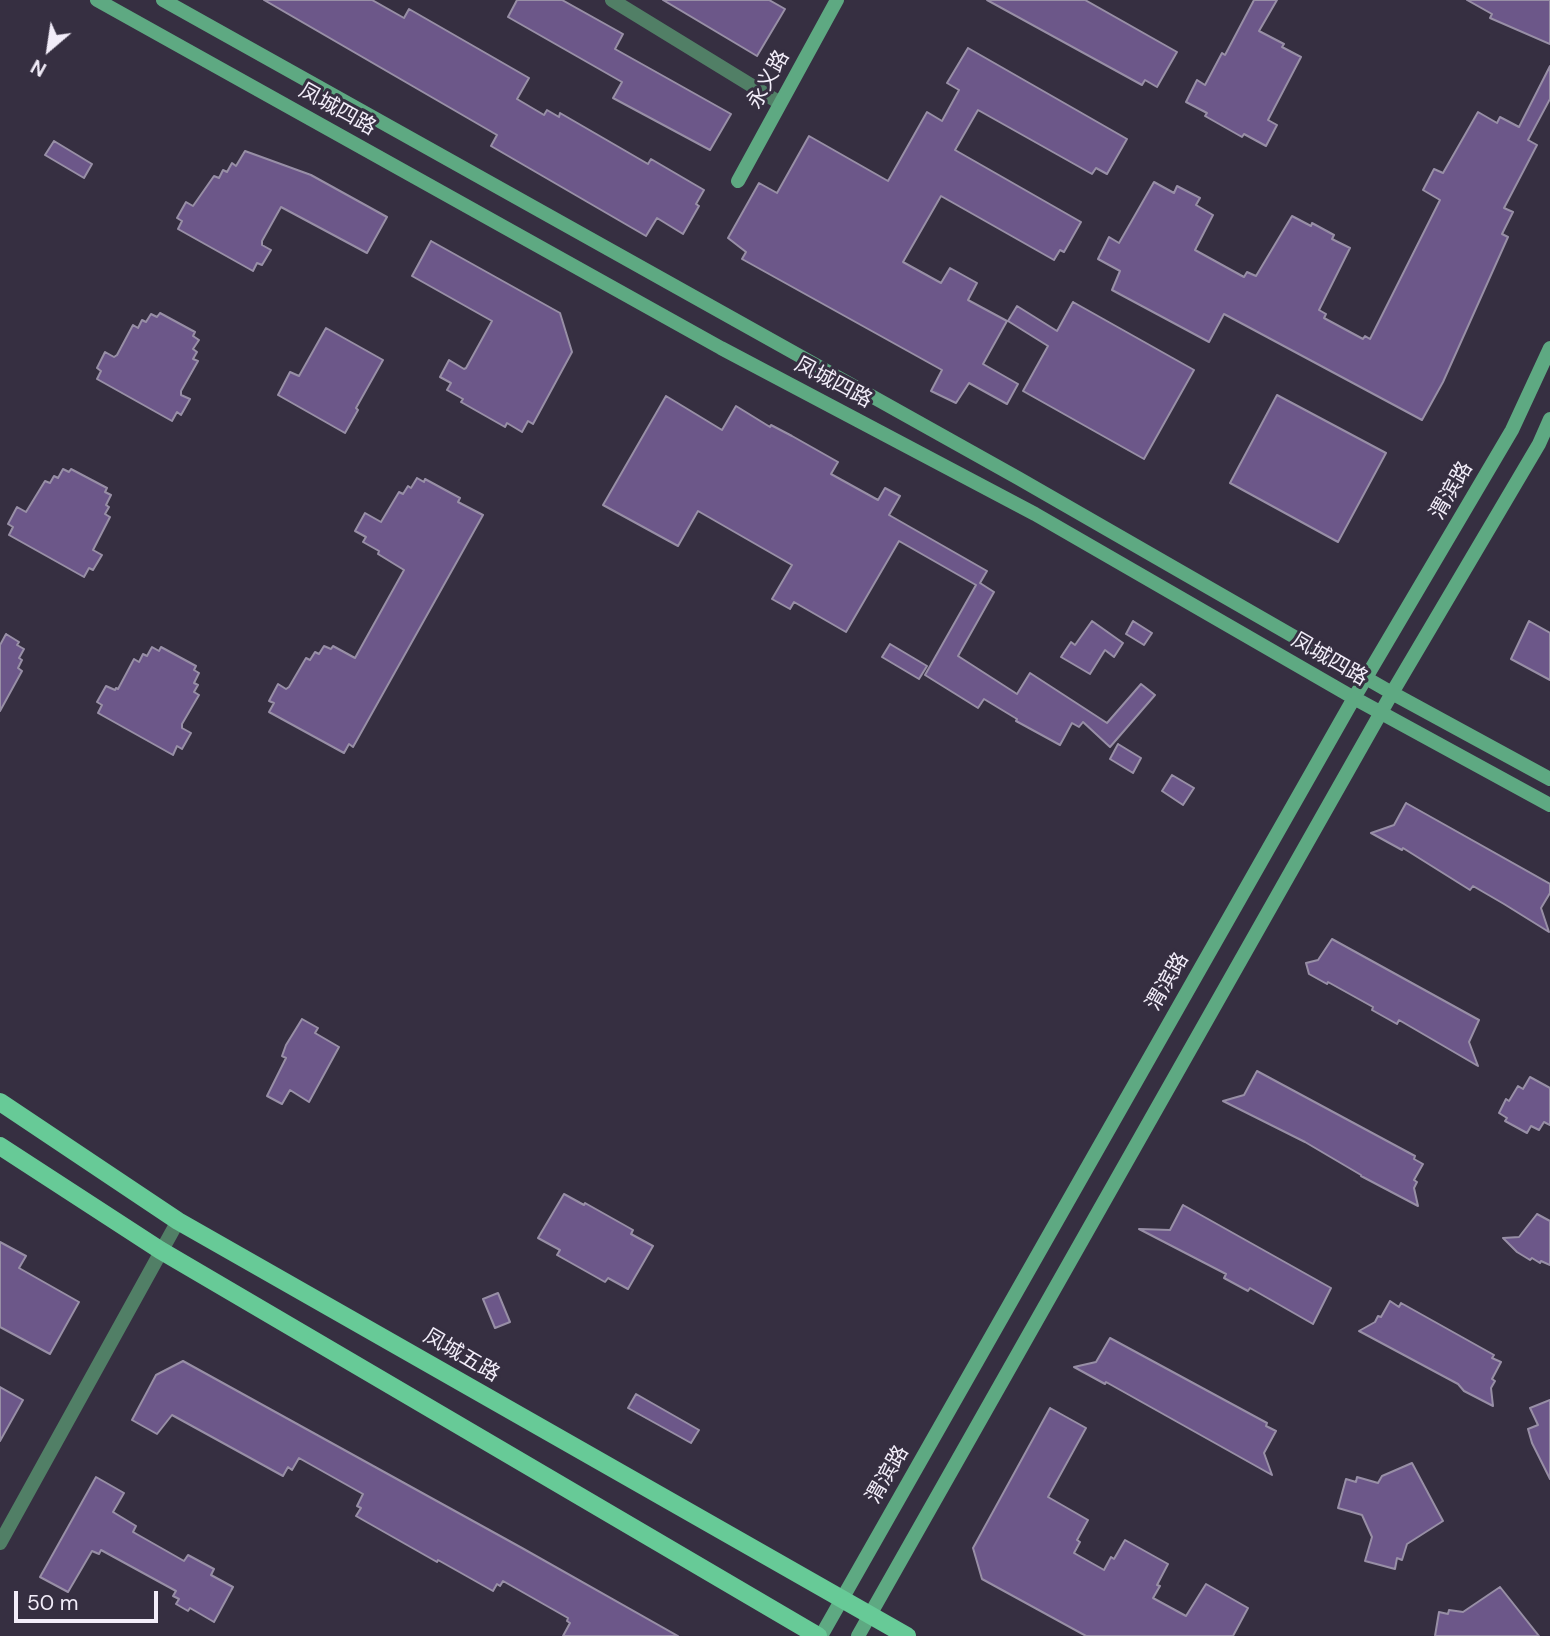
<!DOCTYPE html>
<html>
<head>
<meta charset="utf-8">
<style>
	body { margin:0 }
	#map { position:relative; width:1550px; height:1636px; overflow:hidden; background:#362f41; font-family:"DM Sans",sans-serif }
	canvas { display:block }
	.north { position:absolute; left:14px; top:14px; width:70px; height:70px; -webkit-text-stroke:5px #362f41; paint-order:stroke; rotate:209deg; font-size:19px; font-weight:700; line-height:28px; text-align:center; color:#f2edf9 }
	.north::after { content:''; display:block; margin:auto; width:24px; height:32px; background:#f2edf9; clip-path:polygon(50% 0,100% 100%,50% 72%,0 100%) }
	.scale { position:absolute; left:14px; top:1591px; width:144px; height:32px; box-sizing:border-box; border:4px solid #f2edf9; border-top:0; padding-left:9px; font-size:21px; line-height:24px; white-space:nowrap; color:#f2edf9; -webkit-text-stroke:5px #362f41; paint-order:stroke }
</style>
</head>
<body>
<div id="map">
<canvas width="1550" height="1636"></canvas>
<div class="north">N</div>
<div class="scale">50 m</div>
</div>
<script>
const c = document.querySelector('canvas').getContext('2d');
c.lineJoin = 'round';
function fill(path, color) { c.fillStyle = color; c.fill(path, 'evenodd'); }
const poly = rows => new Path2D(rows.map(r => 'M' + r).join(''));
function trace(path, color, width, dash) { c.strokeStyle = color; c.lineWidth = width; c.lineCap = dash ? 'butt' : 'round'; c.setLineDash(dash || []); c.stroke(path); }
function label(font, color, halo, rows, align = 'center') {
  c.font = font + ' "DM Sans","Noto Sans SC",sans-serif'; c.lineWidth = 6; c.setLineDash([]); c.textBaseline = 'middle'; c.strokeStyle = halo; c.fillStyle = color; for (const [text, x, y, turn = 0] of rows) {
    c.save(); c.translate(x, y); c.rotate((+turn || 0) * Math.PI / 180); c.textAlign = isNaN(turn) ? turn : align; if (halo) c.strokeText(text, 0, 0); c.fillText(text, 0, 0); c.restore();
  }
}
const building = poly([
	[264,0,372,0,404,18,409,9,529,78,517,99,544,115,547,110,559,117,560,113,648,164,651,159,704,190,696,204,699,206,683,234,657,218,646,236,491,146,497,135,264,0],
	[517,0,562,0,623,34,615,49,731,114,710,150,613,98,622,82,508,17,517,0],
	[663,0,769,0,785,9,757,56,663,0],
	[987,0,1085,0,1177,52,1157,87,1145,80,1142,85,987,0],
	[1254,0,1277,0,1259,31,1284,44,1282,47,1301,57,1268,120,1277,125,1266,146,1244,134,1242,137,1205,116,1207,113,1186,102,1197,80,1205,85,1222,53,1225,55,1254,0],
	[1467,0,1550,0,1550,44,1490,18,1492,14,1467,0],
	[968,48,1127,139,1107,174,1096,168,1092,174,978,110,955,150,1081,222,1064,252,1060,250,1054,260,941,196,903,262,941,283,950,268,977,283,968,300,1007,321,983,364,1018,384,1007,404,969,383,956,403,931,391,942,370,742,259,746,252,728,238,759,183,777,193,809,136,888,181,927,112,942,121,959,90,947,83,968,48],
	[1550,66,1550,99,1528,140,1537,145,1504,208,1513,212,1502,234,1508,237,1443,382,1422,420,1224,314,1209,342,1112,290,1120,271,1098,259,1109,237,1119,243,1154,182,1174,193,1177,186,1200,198,1196,205,1213,215,1195,250,1244,277,1247,272,1256,276,1292,216,1311,226,1312,223,1334,235,1332,239,1350,248,1319,310,1326,314,1324,318,1363,339,1365,336,1370,339,1440,200,1423,190,1434,169,1443,173,1478,112,1497,123,1500,117,1519,127,1550,66],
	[54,141,92,164,84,178,45,155,54,141],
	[245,151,311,175,387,217,367,253,281,207,262,241,262,245,271,250,262,265,257,263,253,271,178,229,182,221,177,218,186,202,193,206,214,176,219,178,223,170,227,172,232,163,236,166,245,151],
	[431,241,560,313,572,352,533,424,528,421,522,432,507,423,505,427,461,402,463,399,447,390,451,383,440,377,449,360,464,369,466,368,492,321,412,276,431,241],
	[1073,302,1194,370,1144,459,1023,391,1048,346,1008,321,1017,306,1057,331,1073,302],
	[160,313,195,332,193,336,199,340,193,349,197,352,193,359,198,361,181,391,181,395,190,399,181,415,177,412,172,421,97,379,101,371,97,368,105,352,114,357,117,355,133,325,138,328,142,320,146,322,151,314,157,317,160,313],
	[326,328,383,360,356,408,358,410,345,433,278,395,290,372,299,376,326,328],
	[1277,395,1386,453,1338,542,1230,483,1277,395],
	[666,396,722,430,736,406,770,427,771,425,792,436,838,462,831,474,878,500,885,488,900,496,889,515,987,571,980,583,994,592,958,656,1017,694,1030,673,1107,723,1141,684,1155,695,1110,747,1083,722,1079,727,1072,723,1060,745,1016,721,1017,719,984,699,978,708,925,675,976,585,899,541,846,632,794,602,790,609,772,599,792,565,698,511,678,546,603,505,666,396],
	[63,469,69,472,71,469,107,488,105,492,111,495,106,505,109,507,105,514,110,517,93,550,102,555,93,570,89,568,84,577,9,535,13,527,8,524,17,507,26,512,45,481,50,483,54,476,58,478,63,469],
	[417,478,424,482,425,479,460,498,458,502,483,515,353,747,349,744,344,753,269,712,274,703,269,701,278,684,286,689,289,687,306,658,310,660,315,652,319,654,324,646,331,649,333,646,355,658,404,570,378,554,379,551,363,542,366,537,355,531,365,513,381,522,399,492,403,494,408,486,411,488,417,478],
	[1092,621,1123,643,1114,657,1105,650,1090,674,1061,657,1071,642,1075,645,1092,621],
	[1133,621,1152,633,1144,645,1126,634,1133,621],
	[1529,621,1550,633,1550,680,1511,659,1529,621],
	[6,634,19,642,17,645,24,649,19,658,22,660,18,668,22,671,0,711,0,645,6,634],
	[890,644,927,666,919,679,882,657,890,644],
	[152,647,159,651,161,647,196,666,194,670,199,673,194,683,198,685,194,692,199,695,182,724,182,728,191,733,182,749,177,746,173,755,98,713,102,705,97,702,106,686,115,690,116,688,118,689,134,659,139,662,143,654,147,656,152,647],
	[1118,744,1141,758,1133,773,1110,759,1118,744],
	[1172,775,1194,788,1183,805,1162,791,1172,775],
	[1406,803,1550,884,1550,893,1541,908,1549,932,1504,904,1473,886,1470,890,1403,848,1402,850,1371,833,1394,825,1406,803],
	[1332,939,1479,1020,1469,1042,1478,1066,1399,1020,1397,1024,1372,1010,1373,1007,1328,982,1327,984,1309,974,1306,963,1318,960,1332,939],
	[302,1019,318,1028,315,1033,339,1047,309,1102,290,1090,282,1104,267,1096,286,1058,282,1056,286,1045,302,1019],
	[1257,1071,1415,1156,1414,1159,1423,1164,1414,1180,1417,1182,1414,1188,1418,1206,1361,1176,1361,1175,1305,1142,1223,1101,1244,1095,1257,1071],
	[1530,1077,1550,1088,1550,1125,1544,1122,1539,1130,1531,1126,1527,1133,1505,1121,1507,1118,1499,1113,1506,1099,1509,1101,1518,1086,1523,1089,1530,1077],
	[564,1194,584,1205,585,1203,633,1230,631,1234,653,1246,628,1289,608,1278,605,1282,557,1255,560,1250,538,1238,564,1194],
	[1183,1205,1331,1288,1313,1324,1250,1288,1248,1291,1224,1278,1226,1274,1139,1229,1170,1230,1183,1205],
	[1537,1214,1550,1221,1550,1265,1541,1261,1540,1263,1532,1258,1530,1260,1517,1252,1503,1238,1519,1237,1537,1214],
	[0,1242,26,1256,19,1268,79,1302,50,1354,0,1327,0,1242],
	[498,1293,510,1322,495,1328,483,1299,498,1293],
	[1390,1301,1399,1307,1401,1303,1494,1355,1492,1358,1501,1362,1492,1379,1495,1381,1491,1388,1493,1406,1464,1391,1458,1384,1359,1331,1375,1322,1378,1316,1381,1317,1390,1301],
	[1110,1338,1267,1423,1266,1426,1276,1431,1264,1453,1272,1475,1106,1382,1105,1384,1074,1367,1096,1362,1110,1338],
	[183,1361,522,1548,678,1636,563,1636,570,1623,567,1621,568,1618,503,1581,500,1586,497,1584,493,1591,438,1560,437,1562,356,1516,361,1508,357,1506,363,1494,299,1458,292,1470,288,1467,283,1476,172,1415,157,1434,132,1420,156,1375,183,1361],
	[0,1387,23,1400,0,1441,0,1387],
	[636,1394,699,1430,691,1443,628,1408,636,1394],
	[1550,1400,1550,1479,1532,1443,1528,1429,1538,1425,1530,1408,1550,1400],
	[1050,1408,1086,1428,1048,1497,1088,1520,1077,1540,1080,1542,1074,1553,1104,1570,1111,1557,1114,1559,1125,1540,1168,1564,1157,1585,1160,1586,1153,1598,1186,1616,1206,1584,1248,1608,1233,1636,1086,1636,982,1579,973,1548,1050,1408],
	[1412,1463,1443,1521,1407,1544,1402,1560,1397,1558,1395,1569,1365,1561,1372,1537,1362,1515,1338,1508,1346,1479,1356,1482,1357,1477,1378,1483,1382,1476,1412,1463],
	[96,1477,124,1493,113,1512,136,1526,133,1532,184,1561,188,1555,214,1569,211,1575,233,1587,214,1622,190,1608,188,1611,176,1604,179,1599,173,1596,176,1591,101,1550,99,1554,92,1551,68,1592,40,1577,96,1477],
	[1500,1587,1539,1636,1435,1636,1439,1612,1448,1614,1449,1610,1463,1612,1500,1587]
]);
fill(building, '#6c5789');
trace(building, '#988fa6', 2);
trace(poly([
	[612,0,780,103],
	[0,1543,178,1221]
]), '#517f66', 14);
trace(poly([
	[97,0,721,348,1035,514,1354,698,1550,805],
	[163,0,1018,478,1392,693,1550,779],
	[738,181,837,0],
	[821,1636,1354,698,1512,430,1550,348],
	[858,1636,1392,693,1539,444,1550,419]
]), '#5ea982', 14);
trace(poly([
	[0,1102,178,1221,907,1636],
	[0,1146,160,1250,818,1636]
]), '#67ca97', 18);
label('21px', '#f2edf9', '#362f41', [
	["永义路",769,80,-61],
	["凤城四路",337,110,29],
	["凤城四路",833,383,28],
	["渭滨路",1452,491,-60],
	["凤城四路",1329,660,30],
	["渭滨路",1168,982,-60],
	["凤城五路",461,1356,30],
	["渭滨路",888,1475,-60]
]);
</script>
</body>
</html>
